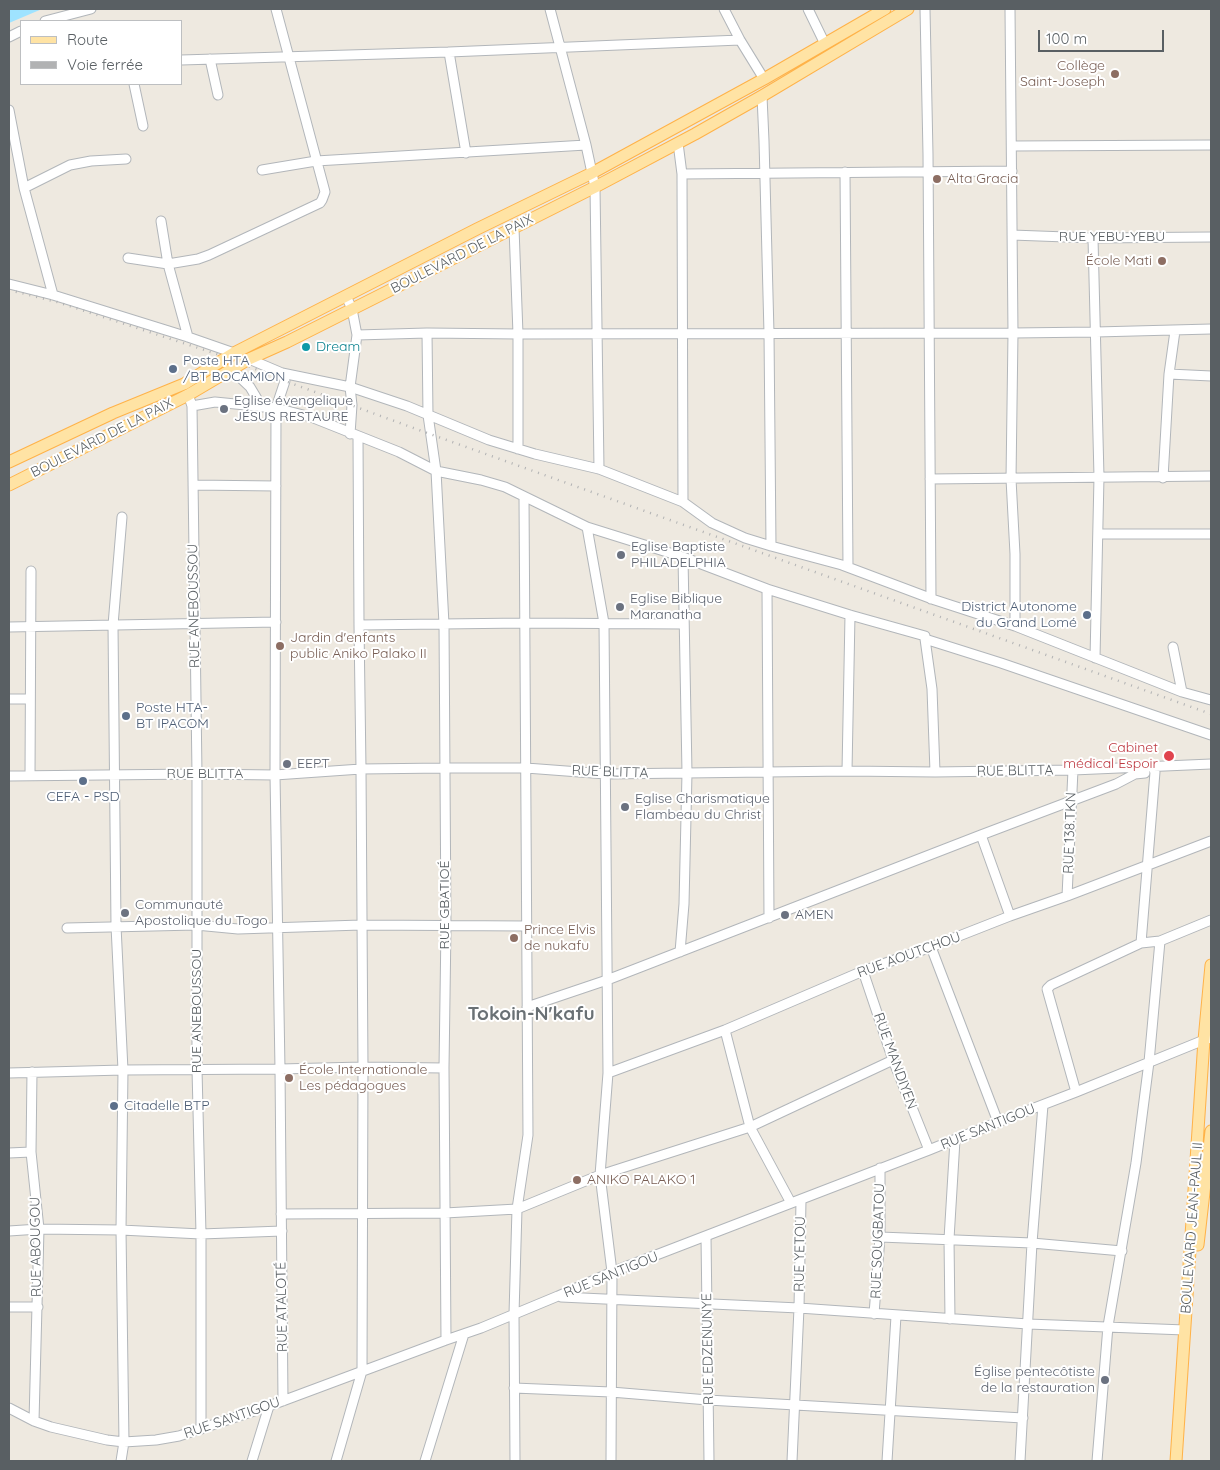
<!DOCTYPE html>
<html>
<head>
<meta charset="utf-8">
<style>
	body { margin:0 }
	#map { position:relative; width:1220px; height:1470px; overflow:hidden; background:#eee9e0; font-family:Quicksand,sans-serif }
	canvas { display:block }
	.frame { position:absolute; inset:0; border:10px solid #595f63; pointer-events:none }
	.legend { position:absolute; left:20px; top:20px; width:162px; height:65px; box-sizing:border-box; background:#fff; border:1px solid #bdbfc1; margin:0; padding:6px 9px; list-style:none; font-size:15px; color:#595f63 }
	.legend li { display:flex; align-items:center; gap:10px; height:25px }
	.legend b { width:25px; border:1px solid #bdbfc1 }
	.scale { position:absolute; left:1038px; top:30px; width:126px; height:22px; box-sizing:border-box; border:2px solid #595f63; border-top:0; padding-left:6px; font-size:15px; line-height:18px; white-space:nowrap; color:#595f63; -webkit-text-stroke:4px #fff; paint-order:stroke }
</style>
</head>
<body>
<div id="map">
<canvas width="1220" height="1470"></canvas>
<div class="frame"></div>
<ul class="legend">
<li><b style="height:6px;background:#ffe3a4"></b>Route</li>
<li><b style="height:6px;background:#b1b2b3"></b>Voie ferrée</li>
</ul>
<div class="scale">100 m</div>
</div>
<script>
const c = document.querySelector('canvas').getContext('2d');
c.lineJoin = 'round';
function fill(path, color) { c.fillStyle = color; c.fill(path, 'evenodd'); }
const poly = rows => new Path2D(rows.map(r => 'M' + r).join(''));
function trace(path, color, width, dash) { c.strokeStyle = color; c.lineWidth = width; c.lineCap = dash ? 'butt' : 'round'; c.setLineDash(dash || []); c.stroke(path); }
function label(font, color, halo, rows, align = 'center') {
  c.font = font + ' Quicksand,sans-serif'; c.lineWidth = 4; c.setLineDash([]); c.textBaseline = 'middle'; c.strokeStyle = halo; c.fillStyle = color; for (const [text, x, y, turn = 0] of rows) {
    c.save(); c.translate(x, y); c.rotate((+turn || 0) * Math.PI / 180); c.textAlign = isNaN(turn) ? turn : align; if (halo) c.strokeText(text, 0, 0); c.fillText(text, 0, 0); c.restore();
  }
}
fill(poly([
	[9,9,42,9,9,23]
]), '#9fe3ff');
const minor = poly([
	[550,9,586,145,595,187,599,469],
	[724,9,740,40,764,79],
	[808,9,825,44],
	[925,9,928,154,931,599],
	[1010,9,1013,333,1011,479,1015,554,1015,626],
	[45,21,91,9],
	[9,37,21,31],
	[449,52,466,153],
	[210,59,218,95],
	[181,60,449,52,740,40],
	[134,84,143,126],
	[762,96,764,141,769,333,771,546],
	[9,110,24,188,53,295],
	[678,143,682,174,683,502],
	[1012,146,1211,145],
	[262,170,316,161,586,145],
	[845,172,848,567],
	[682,174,1012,171],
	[24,188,70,165,91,161,126,159],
	[161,221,168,264,188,337],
	[514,228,518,334,518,449],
	[1012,235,1093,238,1211,237],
	[1093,238,1099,477,1095,658],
	[128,258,168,264,198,259,209,255,320,203,322,200,325,192,324,188,276,9],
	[9,284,53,295,188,337,234,353],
	[346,296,352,309,357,335,350,387,352,405,350,434],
	[427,333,428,415,436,471,444,624,446,926,444,1068,446,1340],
	[357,335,427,333,518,334,1013,333,1096,332,1211,329],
	[249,359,282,373,350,387,407,406,489,440,535,454,599,469,683,502,712,523,745,538,771,546,842,565,935,600,1015,626,1182,692,1211,700],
	[231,369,250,387,262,407],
	[282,373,285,381,276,408,275,775,280,1069,283,1401],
	[1169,374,1211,376],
	[190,400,192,406,197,774,197,1069,201,1234,201,1429],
	[192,406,215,402,276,408,311,417,399,452,436,471,481,480,505,487,587,527,683,557,767,589,850,615,925,636,925,639,1001,663,1211,735],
	[1163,478,1169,374,1175,331],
	[930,479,1211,476],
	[193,485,276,486],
	[587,527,604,623,608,1073,600,1175,612,1272,611,1461],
	[1099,534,1211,534],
	[767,589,769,918],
	[359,625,524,623,684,624],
	[9,627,276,622],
	[925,639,932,689,935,772],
	[1173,647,1182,692],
	[9,699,30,699],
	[847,771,850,615],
	[9,776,197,774,275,775,361,769,444,768,526,768,606,774,847,771,935,772,1073,770,1211,764],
	[30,776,31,571],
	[981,835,1010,916],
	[1067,896,1073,770],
	[67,928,196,925,238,929,361,925,526,926],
	[1141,943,1155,772,1153,768],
	[931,947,998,1122],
	[680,952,684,904,687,773,683,557],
	[863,971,893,1060,929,1150],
	[527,1007,607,980,981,835,1116,784,1135,774,1145,773],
	[725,1030,750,1127,791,1203],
	[32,1072,31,1152,39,1229,34,1421],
	[9,1073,123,1070,280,1069,363,1067,444,1068],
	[608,1073,725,1030,863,971,931,947,1010,916,1067,896,1211,841],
	[1076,1092,1047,989,1051,985,1141,943,1160,941,1211,920],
	[9,1153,31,1152],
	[281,1214,445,1213,517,1209,600,1175,750,1127,893,1060],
	[9,1231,39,1229,121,1230,201,1234,282,1231],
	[706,1237,709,1461],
	[880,1237,1032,1243,1122,1251],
	[561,1297,799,1308,1028,1324,1185,1330],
	[9,1307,38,1307],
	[874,1314,880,1237,880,1168],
	[950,1319,949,1239,955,1140],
	[514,1388,611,1392,708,1400,1023,1418],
	[9,1408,34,1421,51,1427,107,1440,124,1442,156,1440,179,1436,269,1406,446,1340,481,1328,558,1296,612,1272,929,1150,998,1122,1076,1092,1204,1040,1211,1038],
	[121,1461,124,1442,121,1230,123,1070,116,926,113,625,122,517],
	[252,1461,269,1406],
	[336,1461,362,1371,363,1067,361,769,359,625,358,437],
	[425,1461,464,1334],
	[515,1461,514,1314,517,1209,528,1135,524,497],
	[792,1461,799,1308,801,1200],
	[887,1461,896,1316],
	[1020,1461,1032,1243,1043,1105],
	[1097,1461,1108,1326,1136,1163,1149,1062,1160,941]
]);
const major = poly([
	[9,462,113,413,184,384,234,353,477,229,592,173,764,79,885,9],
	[9,485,188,395,249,359,287,342,595,187,695,134,762,96,908,9],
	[1198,1245,1211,1131],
	[1176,1461,1204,1040,1211,965]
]);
trace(minor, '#b2b6ba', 11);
trace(major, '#ffb248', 13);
trace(minor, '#fff', 9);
trace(major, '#ffe3a4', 11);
trace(poly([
	[9,290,57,302,226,357,285,381,430,434,1211,714]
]), '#b1b2b3', 2.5, [1, 6]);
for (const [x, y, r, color] of [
	[1115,74,5,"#8d6e63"],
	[937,179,5,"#8d6e63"],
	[1162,261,5,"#8d6e63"],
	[306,347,5,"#0f9aa8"],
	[173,369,5,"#5c6f8a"],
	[224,409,5,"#6b7280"],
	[621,555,5,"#6b7280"],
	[620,607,5,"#6b7280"],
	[1087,615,5,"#5c6f8a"],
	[280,646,5,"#8d6e63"],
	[126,716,5,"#5c6f8a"],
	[1169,756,6,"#e0444e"],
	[287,764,5,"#6b7280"],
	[83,781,5,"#5c6f8a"],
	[625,807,5,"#6b7280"],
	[125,913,5,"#6b7280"],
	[785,915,5,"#6b7280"],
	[514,938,5,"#8d6e63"],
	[289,1078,5,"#8d6e63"],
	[114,1106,5,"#5c6f8a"],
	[577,1180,5,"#8d6e63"],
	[1105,1380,5,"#6b7280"]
]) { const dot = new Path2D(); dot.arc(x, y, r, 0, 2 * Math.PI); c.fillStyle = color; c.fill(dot); trace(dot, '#fff', 2); }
label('14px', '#785e54', '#fff', [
	["Collège",1105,66,"right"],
	["Saint-Joseph",1105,82,"right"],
	["Alta Gracia",947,179],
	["École Mati",1152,261,"right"],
	["Jardin d'enfants",290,638],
	["public Aniko Palako II",290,654],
	["Prince Elvis",524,930],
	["de nukafu",524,946],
	["École Internationale",299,1070],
	["Les pédagogues",299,1086],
	["ANIKO PALAKO 1",587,1180]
], 'left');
label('14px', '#595f63', '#fff', [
	["RUE YEBU-YEBU",1112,237],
	["BOULEVARD DE LA PAIX",462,254,-27],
	["BOULEVARD DE LA PAIX",102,438,-27],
	["RUE ANEBOUSSOU",194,606,-91],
	["RUE BLITTA",1015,771,-1],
	["RUE BLITTA",610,772,2],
	["RUE BLITTA",205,774],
	["RUE 138.TKN",1070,833,-88],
	["RUE GBATIOÉ",445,905,-90],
	["RUE AOUTCHOU",909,955,-20],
	["RUE ANEBOUSSOU",197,1011,-90],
	["RUE MANDIYEN",895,1061,70],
	["RUE SANTIGOU",988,1127,-22],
	["BOULEVARD JEAN-PAUL II",1192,1228,-86],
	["RUE SOUGBATOU",878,1241,-88],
	["RUE ABOUGOU",36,1247,-91],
	["RUE YETOU",800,1254,-89],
	["RUE SANTIGOU",611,1275,-22],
	["RUE ATALOTÉ",282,1307,-91],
	["RUE EDZENUNYE",708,1349,-91],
	["RUE SANTIGOU",232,1418,-19]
]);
label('14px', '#0d838f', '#fff', [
	["Dream",316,347]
], 'left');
label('14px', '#4e5e75', '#fff', [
	["Poste HTA",183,361],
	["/BT BOCAMION",183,377],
	["District Autonome",1077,607,"right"],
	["du Grand Lomé",1077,623,"right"],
	["Poste HTA-",136,708],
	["BT IPACOM",136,724],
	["CEFA - PSD",83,797,"center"],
	["Citadelle BTP",124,1106]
], 'left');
label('14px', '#5b616d', '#fff', [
	["Eglise évengelique",234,401],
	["JÉSUS RESTAURE",234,417],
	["Eglise Baptiste",631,547],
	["PHILADELPHIA",631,563],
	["Eglise Biblique",630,599],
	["Maranatha",630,615],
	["EEPT",297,764],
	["Eglise Charismatique",635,799],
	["Flambeau du Christ",635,815],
	["Communauté",135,905],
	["Apostolique du Togo",135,921],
	["AMEN",795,915],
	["Église pentecôtiste",1095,1372,"right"],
	["de la restauration",1095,1388,"right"]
], 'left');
label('14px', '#be3a42', '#fff', [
	["Cabinet",1158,748],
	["médical Espoir",1158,764]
], 'right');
label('bold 19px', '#6a7175', '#fff', [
	["Tokoin-N'kafu",531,1014]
]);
</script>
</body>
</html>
